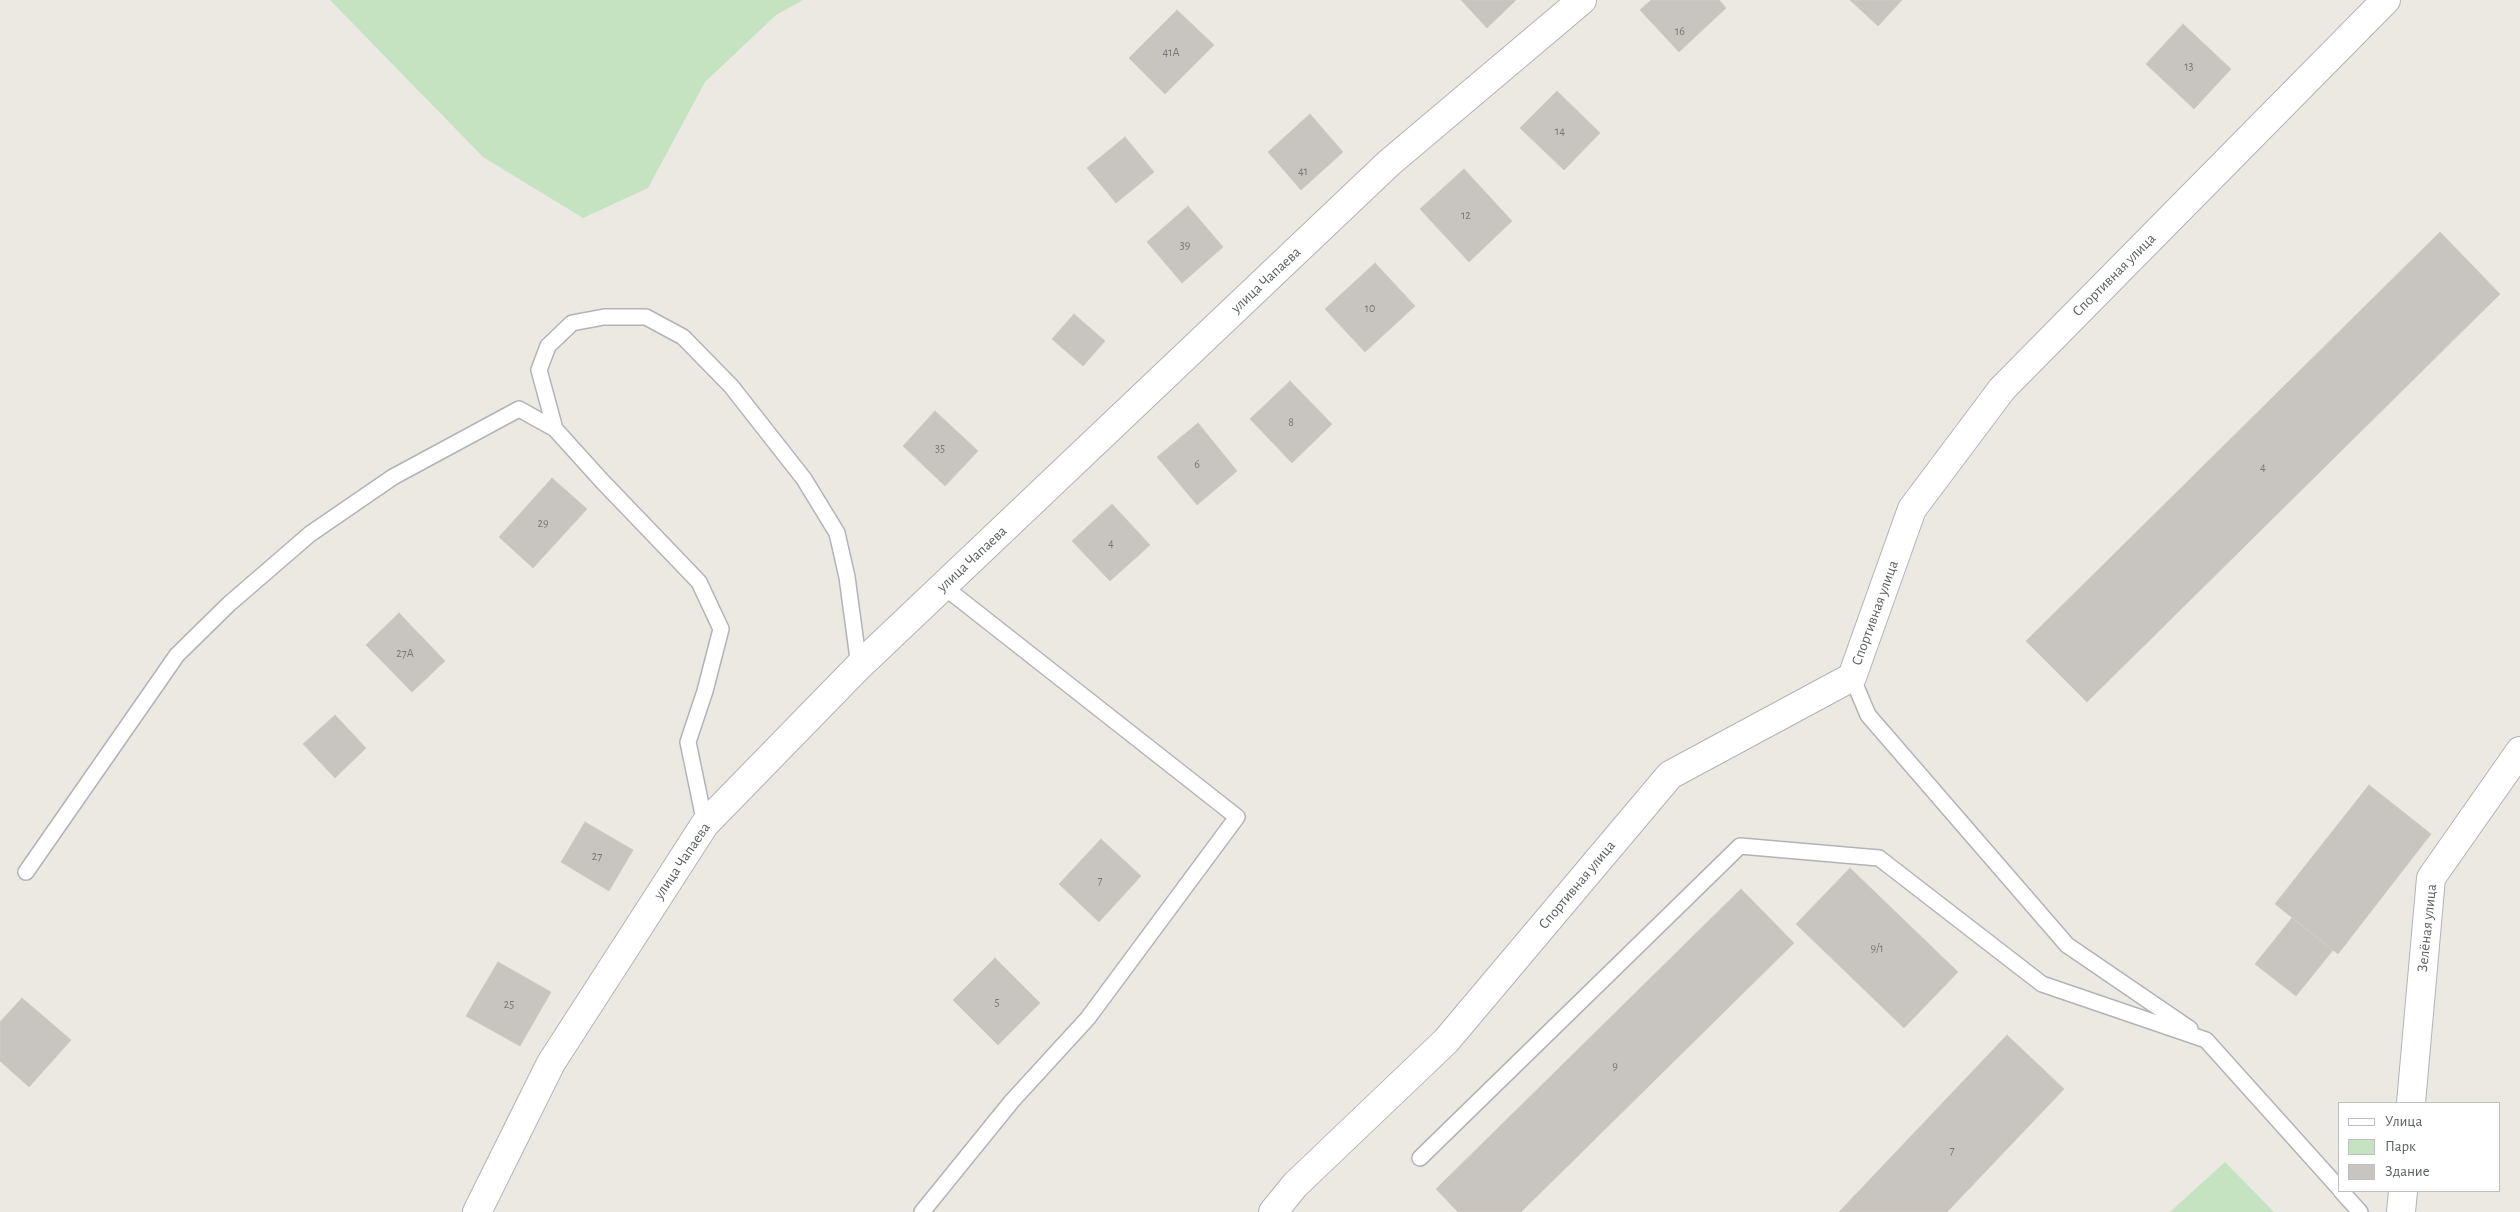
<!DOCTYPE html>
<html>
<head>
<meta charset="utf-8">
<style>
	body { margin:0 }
	#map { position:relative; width:2520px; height:1212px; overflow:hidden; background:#ece9e3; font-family:"Alegreya Sans",sans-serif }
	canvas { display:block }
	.legend { position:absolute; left:2338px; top:1102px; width:162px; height:90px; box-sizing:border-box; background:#fff; border:1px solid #bdbfc0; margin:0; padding:6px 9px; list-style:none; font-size:15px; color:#5b5f62 }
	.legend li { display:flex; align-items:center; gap:10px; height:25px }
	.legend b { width:25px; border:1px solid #bdbfc0 }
</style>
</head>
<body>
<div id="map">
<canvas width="2520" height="1212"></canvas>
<ul class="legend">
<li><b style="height:6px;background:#fff"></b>Улица</li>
<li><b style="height:14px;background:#c5e2c1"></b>Парк</li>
<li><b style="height:14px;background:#c8c4bf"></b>Здание</li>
</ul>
</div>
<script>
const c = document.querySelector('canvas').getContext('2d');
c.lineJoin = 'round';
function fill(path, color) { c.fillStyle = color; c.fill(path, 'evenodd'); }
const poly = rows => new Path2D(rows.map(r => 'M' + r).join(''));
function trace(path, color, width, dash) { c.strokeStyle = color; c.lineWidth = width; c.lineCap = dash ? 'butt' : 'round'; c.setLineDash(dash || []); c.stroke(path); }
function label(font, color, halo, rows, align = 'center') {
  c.font = font + ' "Alegreya Sans",sans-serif'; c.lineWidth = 4; c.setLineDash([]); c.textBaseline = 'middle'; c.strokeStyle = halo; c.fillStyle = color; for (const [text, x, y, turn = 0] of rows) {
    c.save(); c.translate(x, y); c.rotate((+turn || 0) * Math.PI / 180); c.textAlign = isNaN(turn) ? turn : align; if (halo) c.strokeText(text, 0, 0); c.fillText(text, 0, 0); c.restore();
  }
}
fill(poly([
	[330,0,803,0,776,15,705,82,648,188,583,218,483,157],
	[2225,1162,2274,1212,2170,1212]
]), '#c5e2c1');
const building = poly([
	[1461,0,1516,0,1487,28,1461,0],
	[1651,0,1719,0,1726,8,1679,52,1640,10,1651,0],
	[1850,0,1902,0,1878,26,1850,0],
	[1177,10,1214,45,1165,94,1129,58,1177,10],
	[2183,24,2231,69,2194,109,2146,64,2183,24],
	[1557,91,1600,133,1564,170,1520,128,1557,91],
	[1310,114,1343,152,1301,190,1268,152,1310,114],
	[1125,137,1154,172,1116,203,1087,168,1125,137],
	[1464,169,1512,221,1469,262,1420,209,1464,169],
	[1188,206,1223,247,1182,283,1147,242,1188,206],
	[2440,232,2500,294,2087,702,2026,641,2440,232],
	[1375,263,1415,306,1365,352,1325,309,1375,263],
	[1074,314,1105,341,1083,366,1052,339,1074,314],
	[1290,381,1332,424,1292,463,1250,419,1290,381],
	[935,411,978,451,945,486,903,446,935,411],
	[1198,423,1237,471,1197,505,1157,457,1198,423],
	[552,478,587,509,533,568,499,537,552,478],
	[1112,504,1150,545,1110,581,1072,541,1112,504],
	[399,613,445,661,412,692,366,645,399,613],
	[335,715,366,748,335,778,303,744,335,715],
	[2369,785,2431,834,2338,954,2275,904,2369,785],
	[585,822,633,850,609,891,561,862,585,822],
	[1101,839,1141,876,1099,922,1059,884,1101,839],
	[1850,868,1958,972,1904,1028,1796,924,1850,868],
	[1741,889,1794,943,1521,1212,1458,1212,1436,1189,1741,889],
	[2292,918,2333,950,2296,996,2255,964,2292,918],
	[995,958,1040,1003,998,1045,953,1000,995,958],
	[498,962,551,992,520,1046,466,1016,498,962],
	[22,998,71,1040,29,1087,0,1061,0,1022,22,998],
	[2007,1035,2064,1089,1947,1212,1839,1212,2007,1035]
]);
fill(building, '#c8c4bf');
trace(building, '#d1cac2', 1);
const service = poly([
	[555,429,539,370,548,346,572,323,604,317,646,317,683,337,731,386,804,479,837,533,847,577,859,666],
	[1852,677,1868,715,2067,945,2190,1029],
	[26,872,177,655,229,604,310,534,393,477,519,409,555,429,602,481,699,582,721,629,705,691,688,742,705,824],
	[1420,1158,1740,846,1879,858,2042,984,2206,1040,2339,1188],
	[2341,1191,2360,1212],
	[922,1212,1012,1101,1088,1018,1237,817,943,586]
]);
const minor = poly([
	[2411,1103,2431,878,2520,751],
	[477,1212,551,1063,705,824,859,666,1389,163,1582,0],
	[1273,1212,1295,1185,1446,1041,1670,775,1852,677,1912,509,2002,389,2386,0],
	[2401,1212,2403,1191]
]);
trace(service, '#b0b4b7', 18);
trace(minor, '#b0b4b7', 30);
trace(service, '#fff', 15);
trace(minor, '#fff', 28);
label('12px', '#767879', null, [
	["16",1680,31],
	["41А",1171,52],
	["13",2189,66],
	["14",1560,131],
	["41",1303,171],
	["12",1466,215],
	["39",1185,245],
	["10",1370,308],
	["8",1291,422],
	["35",940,448],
	["6",1197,464],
	["4",2263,467],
	["29",543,523],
	["4",1111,543],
	["27А",405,653],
	["27",597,856],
	["7",1100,880],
	["9/1",1877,948],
	["5",997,1002],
	["25",509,1004],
	["9",1615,1066],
	["7",1952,1150]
]);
label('15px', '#5b5f62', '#fff', [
	["Спортивная улица",2114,275,-45],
	["улица Чапаева",1266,280,-43],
	["улица Чапаева",972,559,-43],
	["Спортивная улица",1875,613,-70],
	["улица Чапаева",682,861,-56],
	["Спортивная улица",1577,885,-50],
	["Зелёная улица",2427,928,-84]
]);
</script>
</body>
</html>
